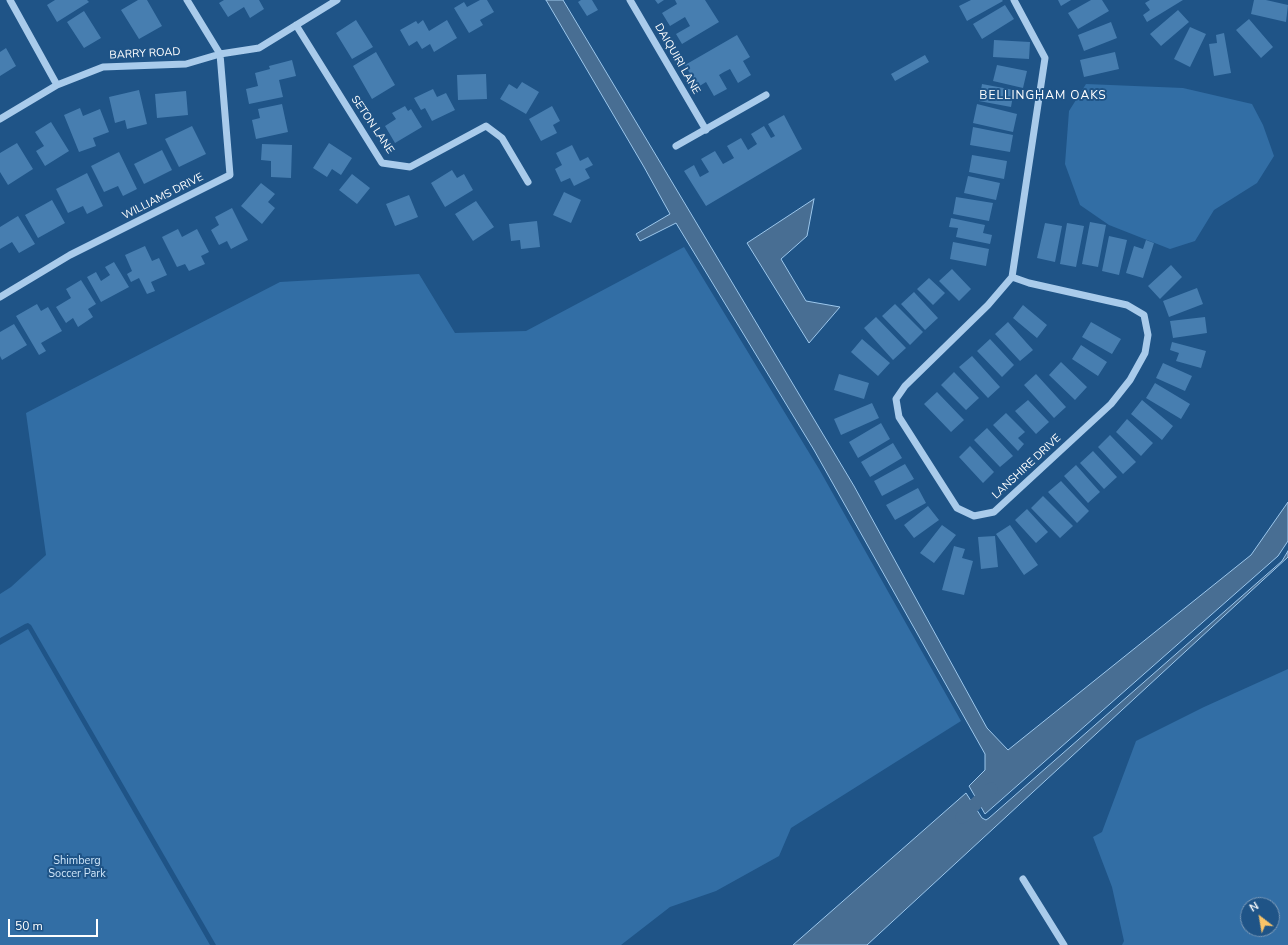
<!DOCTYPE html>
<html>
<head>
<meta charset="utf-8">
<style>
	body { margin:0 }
	#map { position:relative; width:1288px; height:945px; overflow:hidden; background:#1f5487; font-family:"Nunito Sans",sans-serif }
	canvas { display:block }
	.north { position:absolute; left:1240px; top:897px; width:40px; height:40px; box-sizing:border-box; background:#1f5487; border:1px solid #7998b7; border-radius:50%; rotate:329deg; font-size:11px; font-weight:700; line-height:16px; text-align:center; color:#fff }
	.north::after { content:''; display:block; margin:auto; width:14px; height:18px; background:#f9c468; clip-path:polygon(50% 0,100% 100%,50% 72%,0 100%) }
	.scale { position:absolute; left:8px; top:919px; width:90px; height:18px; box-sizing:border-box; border:2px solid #fff; border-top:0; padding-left:5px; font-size:12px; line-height:14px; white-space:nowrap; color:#fff; -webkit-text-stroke:3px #1f5487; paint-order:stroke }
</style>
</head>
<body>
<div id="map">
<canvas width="1288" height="945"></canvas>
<div class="north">N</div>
<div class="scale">50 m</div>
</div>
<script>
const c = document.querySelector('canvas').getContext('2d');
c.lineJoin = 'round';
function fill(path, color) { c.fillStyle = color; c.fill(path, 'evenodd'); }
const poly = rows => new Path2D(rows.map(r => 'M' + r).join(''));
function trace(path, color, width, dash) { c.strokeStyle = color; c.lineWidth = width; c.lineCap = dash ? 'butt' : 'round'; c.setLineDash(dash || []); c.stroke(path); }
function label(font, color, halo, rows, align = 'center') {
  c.font = font + ' "Nunito Sans",sans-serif'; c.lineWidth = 4; c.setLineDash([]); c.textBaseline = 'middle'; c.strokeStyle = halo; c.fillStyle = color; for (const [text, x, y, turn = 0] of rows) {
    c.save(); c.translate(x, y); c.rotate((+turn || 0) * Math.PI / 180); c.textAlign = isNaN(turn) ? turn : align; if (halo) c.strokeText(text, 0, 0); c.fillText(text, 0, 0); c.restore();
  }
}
fill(poly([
	[1086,84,1183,88,1252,104,1263,125,1274,156,1257,183,1214,210,1195,241,1170,249,1109,225,1080,205,1065,164,1069,111],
	[684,247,819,469,961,721,791,828,779,856,716,891,670,907,621,945,216,945,31,625,28,623,25,624,0,638,0,594,11,587,46,555,26,413,280,282,419,274,455,333,526,331],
	[28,629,210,945,0,945,0,645],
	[1288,669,1288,945,1122,945,1124,941,1112,887,1093,837,1102,832,1136,741,1204,707],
	[1248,905,1272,905,1272,929,1248,929]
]), '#326ea5');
const water = poly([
	[546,0,563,0,854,486,987,728,1008,750,1251,555,1288,502,1288,541,1278,556,985,814,969,786,985,770,985,754,814,450,676,223,640,241,636,234,670,214,644,167,546,0],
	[814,199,807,236,781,259,806,301,840,307,809,343,747,243,814,199],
	[1288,551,1288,557,867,945,793,945,966,793,982,818,986,820,989,818,1282,561,1288,551]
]);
fill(water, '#486e93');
trace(water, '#9cc7ec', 1);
trace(poly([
	[962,817,991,789]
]), '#486e93', 13);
fill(poly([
	[55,0,87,0,89,2,57,22,47,5],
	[138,0,147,0,162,26,139,39,121,10],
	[224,0,259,0,264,9,250,18,244,7,228,17,219,3],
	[480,0,487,0,494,12,480,20,483,25,469,33,454,8,464,2,467,7],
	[581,0,592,0,598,10,587,16,578,2],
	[655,0,664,0,658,4],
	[675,0,705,0,719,22,682,44,676,34,690,26,685,17,670,26,662,13,677,4],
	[971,0,1002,0,1003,1,967,21,959,6],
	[1058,0,1071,0,1061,6],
	[1091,0,1102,0,1109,11,1078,29,1068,13],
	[1150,0,1183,0,1147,22,1143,15,1150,10,1145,3],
	[1254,0,1266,0,1288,5,1286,22,1251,14],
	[1005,5,1014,19,982,39,973,24],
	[1178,10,1189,22,1161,46,1150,34],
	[84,11,101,38,84,48,67,22],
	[1249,19,1273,47,1261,58,1236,30],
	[356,20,373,47,352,59,336,33],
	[423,20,429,31,447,20,457,38,434,52,430,44,422,49,417,41,409,46,400,30,416,21,418,24],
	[1111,22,1117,38,1084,51,1078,35],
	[1190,27,1206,34,1190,67,1174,59],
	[1224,33,1231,73,1214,76,1209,44,1217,43,1216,35],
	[737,35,750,57,743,61,751,75,738,83,730,69,724,72,719,75,727,89,714,96,706,82,698,87,685,65],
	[994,40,1030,42,1029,59,993,57],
	[6,48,16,66,0,76,0,52],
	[376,52,395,85,372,99,353,66],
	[1115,52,1119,69,1084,77,1080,60],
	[925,55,929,62,895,81,891,74],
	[292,60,296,76,279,80,283,97,249,104,246,89,258,86,255,73,270,69,269,66],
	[997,65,1027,71,1023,88,993,81],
	[486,74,487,99,458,100,457,75],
	[522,82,539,92,526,114,500,99,509,84,517,89],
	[982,84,1014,90,1011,107,979,101],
	[433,89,437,97,446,93,455,110,432,121,425,108,421,110,414,98],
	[139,90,147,124,127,129,125,120,115,123,109,97],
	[186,91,188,115,157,118,155,94],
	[282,104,288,132,256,139,252,120,260,118,258,109],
	[977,104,1017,114,1013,132,973,123],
	[405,106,408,111,411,109,422,127,395,143,385,126,396,119,392,113],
	[552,106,560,121,553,125,557,133,541,141,529,119],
	[80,108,83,116,100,109,109,132,93,138,96,146,79,152,64,115],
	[784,115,802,149,706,206,684,171,694,165,700,177,709,172,701,159,715,151,723,164,734,158,727,146,741,138,748,150,757,144,751,134,764,126,771,138,775,136,768,124],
	[51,122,69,151,45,166,36,151,44,146,35,132],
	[192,126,206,154,179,167,165,139],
	[973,127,1013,135,1010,152,970,145],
	[17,143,33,169,8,185,0,172,0,153],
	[329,143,352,158,341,175,332,169,327,177,313,168],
	[262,144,292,145,291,178,271,177,271,161,261,160],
	[572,145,580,161,588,157,593,165,585,169,590,178,574,186,570,178,561,182,555,169,562,165,556,153],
	[162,150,172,170,144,184,134,164],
	[119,152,137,189,123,196,118,186,104,192,91,166],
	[972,155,1007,161,1004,179,969,172],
	[452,170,457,178,464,174,473,190,445,207,431,183],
	[87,173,103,206,87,214,83,206,68,213,56,189],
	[352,174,370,188,357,204,339,190],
	[968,176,1000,183,996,200,964,193],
	[261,183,275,194,268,202,275,208,262,224,241,206],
	[564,192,581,200,571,223,553,215],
	[409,195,418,217,395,226,386,204],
	[956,197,993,203,989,221,953,214],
	[52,200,65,223,38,238,25,215],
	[476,201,494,227,473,241,455,214],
	[232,208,248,240,231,249,227,241,219,245,211,230,219,225,215,217],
	[18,216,35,244,19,253,12,242,0,249,0,227],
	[951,218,985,225,983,233,992,235,990,244,956,237,958,228,949,227],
	[537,221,540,247,521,249,520,240,511,241,509,224],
	[1090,222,1106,225,1098,267,1082,264],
	[1045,223,1062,226,1055,262,1037,258],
	[1067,223,1084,226,1076,267,1060,264],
	[178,229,182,237,197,229,209,252,201,256,205,264,189,271,185,264,177,267,162,237],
	[1109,236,1127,240,1119,275,1102,271],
	[1146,240,1154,243,1143,278,1126,273,1134,246,1143,249],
	[953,242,989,249,986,266,950,259],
	[145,246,152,261,159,258,167,275,151,282,155,291,147,294,139,278,131,282,127,274,132,271,125,255],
	[114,262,129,287,101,302,87,277,96,272,101,281,110,275,105,267],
	[1171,265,1182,277,1160,299,1148,286],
	[952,269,971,289,959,301,939,281],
	[929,278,945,293,933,305,917,289],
	[81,280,96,304,88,309,93,317,78,327,73,318,66,323,56,307,71,298,66,289],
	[1197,288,1203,304,1169,317,1163,301],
	[914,292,938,318,925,330,901,304],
	[37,304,41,311,48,307,62,331,41,343,46,351,39,355,16,316],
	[895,304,923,332,910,345,882,316],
	[1023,305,1047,325,1037,338,1013,318],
	[876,317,906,348,893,360,864,328],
	[1205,317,1207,333,1173,338,1170,321],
	[1008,322,1033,350,1020,361,995,334],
	[1091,322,1121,339,1112,354,1082,337],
	[14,324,27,345,2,360,0,356,0,332],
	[862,339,890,363,878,376,851,352],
	[990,339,1014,365,1002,377,977,351],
	[1172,342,1206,351,1201,368,1176,361,1179,353,1170,350],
	[1081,345,1107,362,1098,376,1072,359],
	[972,356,1000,387,988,398,959,367],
	[1061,362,1087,387,1075,400,1049,375],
	[1163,363,1192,376,1185,391,1156,378],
	[954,372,979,398,966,410,941,385],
	[839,374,869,383,864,399,834,390],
	[1036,374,1066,407,1054,418,1024,385],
	[1155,383,1190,404,1181,419,1146,398],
	[937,392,964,420,951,432,924,404],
	[1028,400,1049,422,1036,434,1015,411],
	[1142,400,1173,426,1162,440,1131,414],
	[872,403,879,418,841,435,834,419],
	[1006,413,1025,432,1018,438,1024,444,1018,451,993,425],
	[1127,419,1153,443,1141,456,1116,432],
	[881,423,890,439,858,458,849,442],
	[987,428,1013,456,1000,467,974,440],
	[1110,435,1136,462,1123,474,1098,447],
	[893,443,902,458,870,477,861,462],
	[970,446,994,472,983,483,959,457],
	[1093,451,1117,477,1104,489,1080,463],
	[905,464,914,479,882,496,874,481],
	[1076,465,1100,492,1088,503,1064,476],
	[1061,481,1089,511,1077,523,1048,492],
	[918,488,926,503,895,520,886,505],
	[1043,496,1073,526,1060,538,1031,508],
	[928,506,939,520,914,538,904,525],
	[1027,509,1048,532,1036,543,1015,520],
	[942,525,956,535,934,563,920,553],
	[1010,525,1038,565,1024,575,996,534],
	[995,536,998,567,981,569,978,537],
	[954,546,965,549,962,558,973,561,964,595,942,590]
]), '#477eb0');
trace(poly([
	[10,0,57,85],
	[630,0,706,130],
	[296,25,382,163,410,167,486,126,502,138,528,182],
	[0,119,57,85,103,67,186,64,220,54,259,48,337,0],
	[676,146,766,95],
	[1012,277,1029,283,1127,305,1144,315,1148,335,1145,353,1130,380,1111,404,994,512,974,516,957,508,899,417,896,399,905,386,988,305,1012,277],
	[1012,277,1045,58,1014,0],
	[0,297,70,255,230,175,220,54,187,0],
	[1023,879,1064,945]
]), '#a9cbeb', 7);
label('11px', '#fff', '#1f5487', [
	["BARRY ROAD",145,54,-3],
	["DAIQUIRI LANE",677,59,60],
	["SETON LANE",372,125,56],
	["WILLIAMS DRIVE",163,197,-27],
	["LANSHIRE DRIVE",1027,467,-43]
]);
label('11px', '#cde4f8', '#1f5487', [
	["Shimberg",77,861],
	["Soccer Park",77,874]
]);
c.letterSpacing = '1px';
label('12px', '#fff', '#1f5487', [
	["BELLINGHAM OAKS",1043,96]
]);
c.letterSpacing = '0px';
</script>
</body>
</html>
